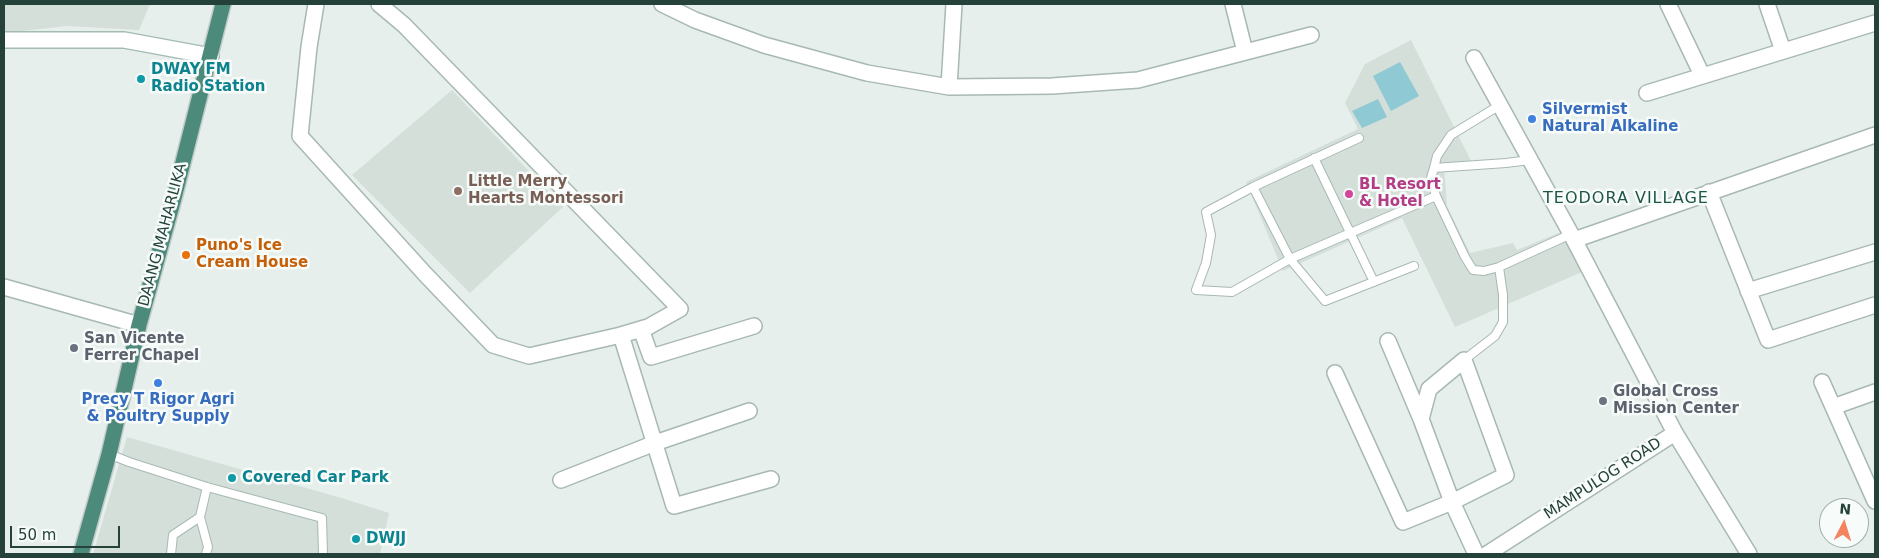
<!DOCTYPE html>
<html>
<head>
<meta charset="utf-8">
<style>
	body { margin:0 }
	#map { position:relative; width:1879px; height:558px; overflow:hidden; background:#e6efeb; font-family:"DejaVu Sans",sans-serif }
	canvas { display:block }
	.frame { position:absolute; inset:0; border:5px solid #24423a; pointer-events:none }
	.north { position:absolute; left:1819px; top:498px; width:50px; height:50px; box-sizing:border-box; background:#f7fbf9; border:1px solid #a3b1ad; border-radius:50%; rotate:5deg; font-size:14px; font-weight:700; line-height:20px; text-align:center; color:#24423a }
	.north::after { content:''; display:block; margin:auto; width:18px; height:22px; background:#f4845f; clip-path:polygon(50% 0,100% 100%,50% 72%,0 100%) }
	.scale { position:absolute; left:10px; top:526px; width:110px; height:22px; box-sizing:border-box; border:2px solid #24423a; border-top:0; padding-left:6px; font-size:15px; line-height:18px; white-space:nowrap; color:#24423a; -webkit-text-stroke:4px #f7fbf9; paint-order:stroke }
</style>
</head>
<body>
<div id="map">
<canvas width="1879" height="558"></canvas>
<div class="frame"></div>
<div class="north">N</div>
<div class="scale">50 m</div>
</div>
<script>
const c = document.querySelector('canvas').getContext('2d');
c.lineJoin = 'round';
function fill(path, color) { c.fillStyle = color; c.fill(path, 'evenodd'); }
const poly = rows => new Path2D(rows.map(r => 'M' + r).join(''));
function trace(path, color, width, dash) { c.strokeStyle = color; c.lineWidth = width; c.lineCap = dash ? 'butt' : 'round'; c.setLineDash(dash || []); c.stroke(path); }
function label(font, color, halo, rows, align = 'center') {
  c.font = font + ' "DejaVu Sans",sans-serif'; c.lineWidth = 5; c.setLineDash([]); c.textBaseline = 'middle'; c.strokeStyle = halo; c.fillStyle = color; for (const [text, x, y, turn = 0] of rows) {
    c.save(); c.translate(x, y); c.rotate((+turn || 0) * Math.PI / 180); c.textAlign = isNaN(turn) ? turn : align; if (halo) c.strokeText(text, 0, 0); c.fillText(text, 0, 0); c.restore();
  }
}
fill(poly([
	[4,4,150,4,139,30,67,26,4,33],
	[1411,40,1471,161,1444,165,1447,206,1470,253,1513,243,1517,250,1561,232,1582,272,1455,327,1402,218,1283,271,1246,182,1358,129,1345,103,1365,64],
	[452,90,563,207,470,293,352,175],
	[127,437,345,499,389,513,380,554,93,554]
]), '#d4dfda');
fill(poly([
	[1400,62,1419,96,1391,111,1373,76],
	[1378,99,1387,117,1362,128,1352,111]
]), '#8ec9d4');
const service = poly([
	[1359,138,1253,187,1206,212,1211,235,1206,263,1196,290,1232,292,1290,259,1436,196,1431,178,1434,168,1437,156,1451,135,1500,105],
	[1314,158,1374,282],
	[1434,168,1506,163,1530,160],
	[1253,187,1290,259,1325,301,1414,266],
	[1436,196,1465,257,1473,270,1484,271,1499,267,1571,234],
	[1464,360,1495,336,1503,322,1503,295,1499,267],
	[109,454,129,462,207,487,322,518,323,554],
	[171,554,173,535,200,517],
	[206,554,208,547,200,517,207,487]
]);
const minor = poly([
	[316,4,309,47,300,136,425,274,493,345,529,356,621,335,648,327,680,309,404,25,379,4],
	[662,4,695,20,764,45,867,73,949,87,1052,86,1138,80,1311,35],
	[1233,4,1245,52],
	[1668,4,1702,75],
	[1767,4,1783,51],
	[1474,58,1571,234,1675,433],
	[949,87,954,4],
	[1647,93,1875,23],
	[1709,192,1768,340,1875,305],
	[1574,240,1875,135],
	[4,287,139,325],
	[1748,291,1875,252],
	[641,329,651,357,754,326],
	[621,335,674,506,771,479],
	[1388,341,1421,419,1452,502,1476,554],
	[1335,373,1403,522,1452,502,1506,475,1464,360,1429,389,1421,419],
	[1822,382,1875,501],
	[1833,407,1875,392],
	[561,480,655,443,749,411]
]);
const tertiary = poly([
	[1487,554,1675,433,1749,554]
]);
const secondary = poly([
	[4,40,124,40,211,56]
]);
const trunk = poly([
	[81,554,109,454,139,325,174,198,223,4]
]);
trace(service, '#a8b8b2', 10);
trace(minor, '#a8b8b2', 18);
trace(tertiary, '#a8b8b2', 18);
trace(secondary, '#a4bbb3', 18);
trace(trunk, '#c2cac8', 18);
trace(service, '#fff', 8);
trace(minor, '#fff', 15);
trace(tertiary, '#fff', 15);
trace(secondary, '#fff', 15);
trace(trunk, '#4c8a7c', 15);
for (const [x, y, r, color] of [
	[141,79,5,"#0f9aa8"],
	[1532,119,5,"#3f7fe0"],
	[458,191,5,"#8d6e63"],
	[1349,194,5,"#d1479c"],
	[186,255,5,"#e8710a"],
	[74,348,5,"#6b7280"],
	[158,383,5,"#3f7fe0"],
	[1603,401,5,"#6b7280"],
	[232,478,5,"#0f9aa8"],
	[356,539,5,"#0f9aa8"]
]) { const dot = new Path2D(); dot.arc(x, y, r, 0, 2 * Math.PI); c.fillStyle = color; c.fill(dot); trace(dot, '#f7fbf9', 2); }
label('bold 15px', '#0d838f', '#f7fbf9', [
	["DWAY FM",151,70],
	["Radio Station",151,87],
	["Covered Car Park",242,478],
	["DWJJ",366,539]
], 'left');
label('bold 15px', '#366cbe', '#f7fbf9', [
	["Silvermist",1542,110],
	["Natural Alkaline",1542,127],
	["Precy T Rigor Agri",158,400,"center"],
	["& Poultry Supply",158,417,"center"]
], 'left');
label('bold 15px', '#785e54', '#f7fbf9', [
	["Little Merry",468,182],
	["Hearts Montessori",468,199]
], 'left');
label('bold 15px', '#b23c85', '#f7fbf9', [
	["BL Resort",1359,185],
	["& Hotel",1359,202]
], 'left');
label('15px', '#24423a', '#f7fbf9', [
	["DAANG MAHARLIKA",163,235,-75],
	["MAMPULOG ROAD",1603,479,-33]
]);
label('bold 15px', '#c56008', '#f7fbf9', [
	["Puno's Ice",196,246],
	["Cream House",196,263]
], 'left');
label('bold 15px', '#5b616d', '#f7fbf9', [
	["San Vicente",84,339],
	["Ferrer Chapel",84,356],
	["Global Cross",1613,392],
	["Mission Center",1613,409]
], 'left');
c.letterSpacing = '1px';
label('16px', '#1f5548', '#f7fbf9', [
	["TEODORA VILLAGE",1626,199]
]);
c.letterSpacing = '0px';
</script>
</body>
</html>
